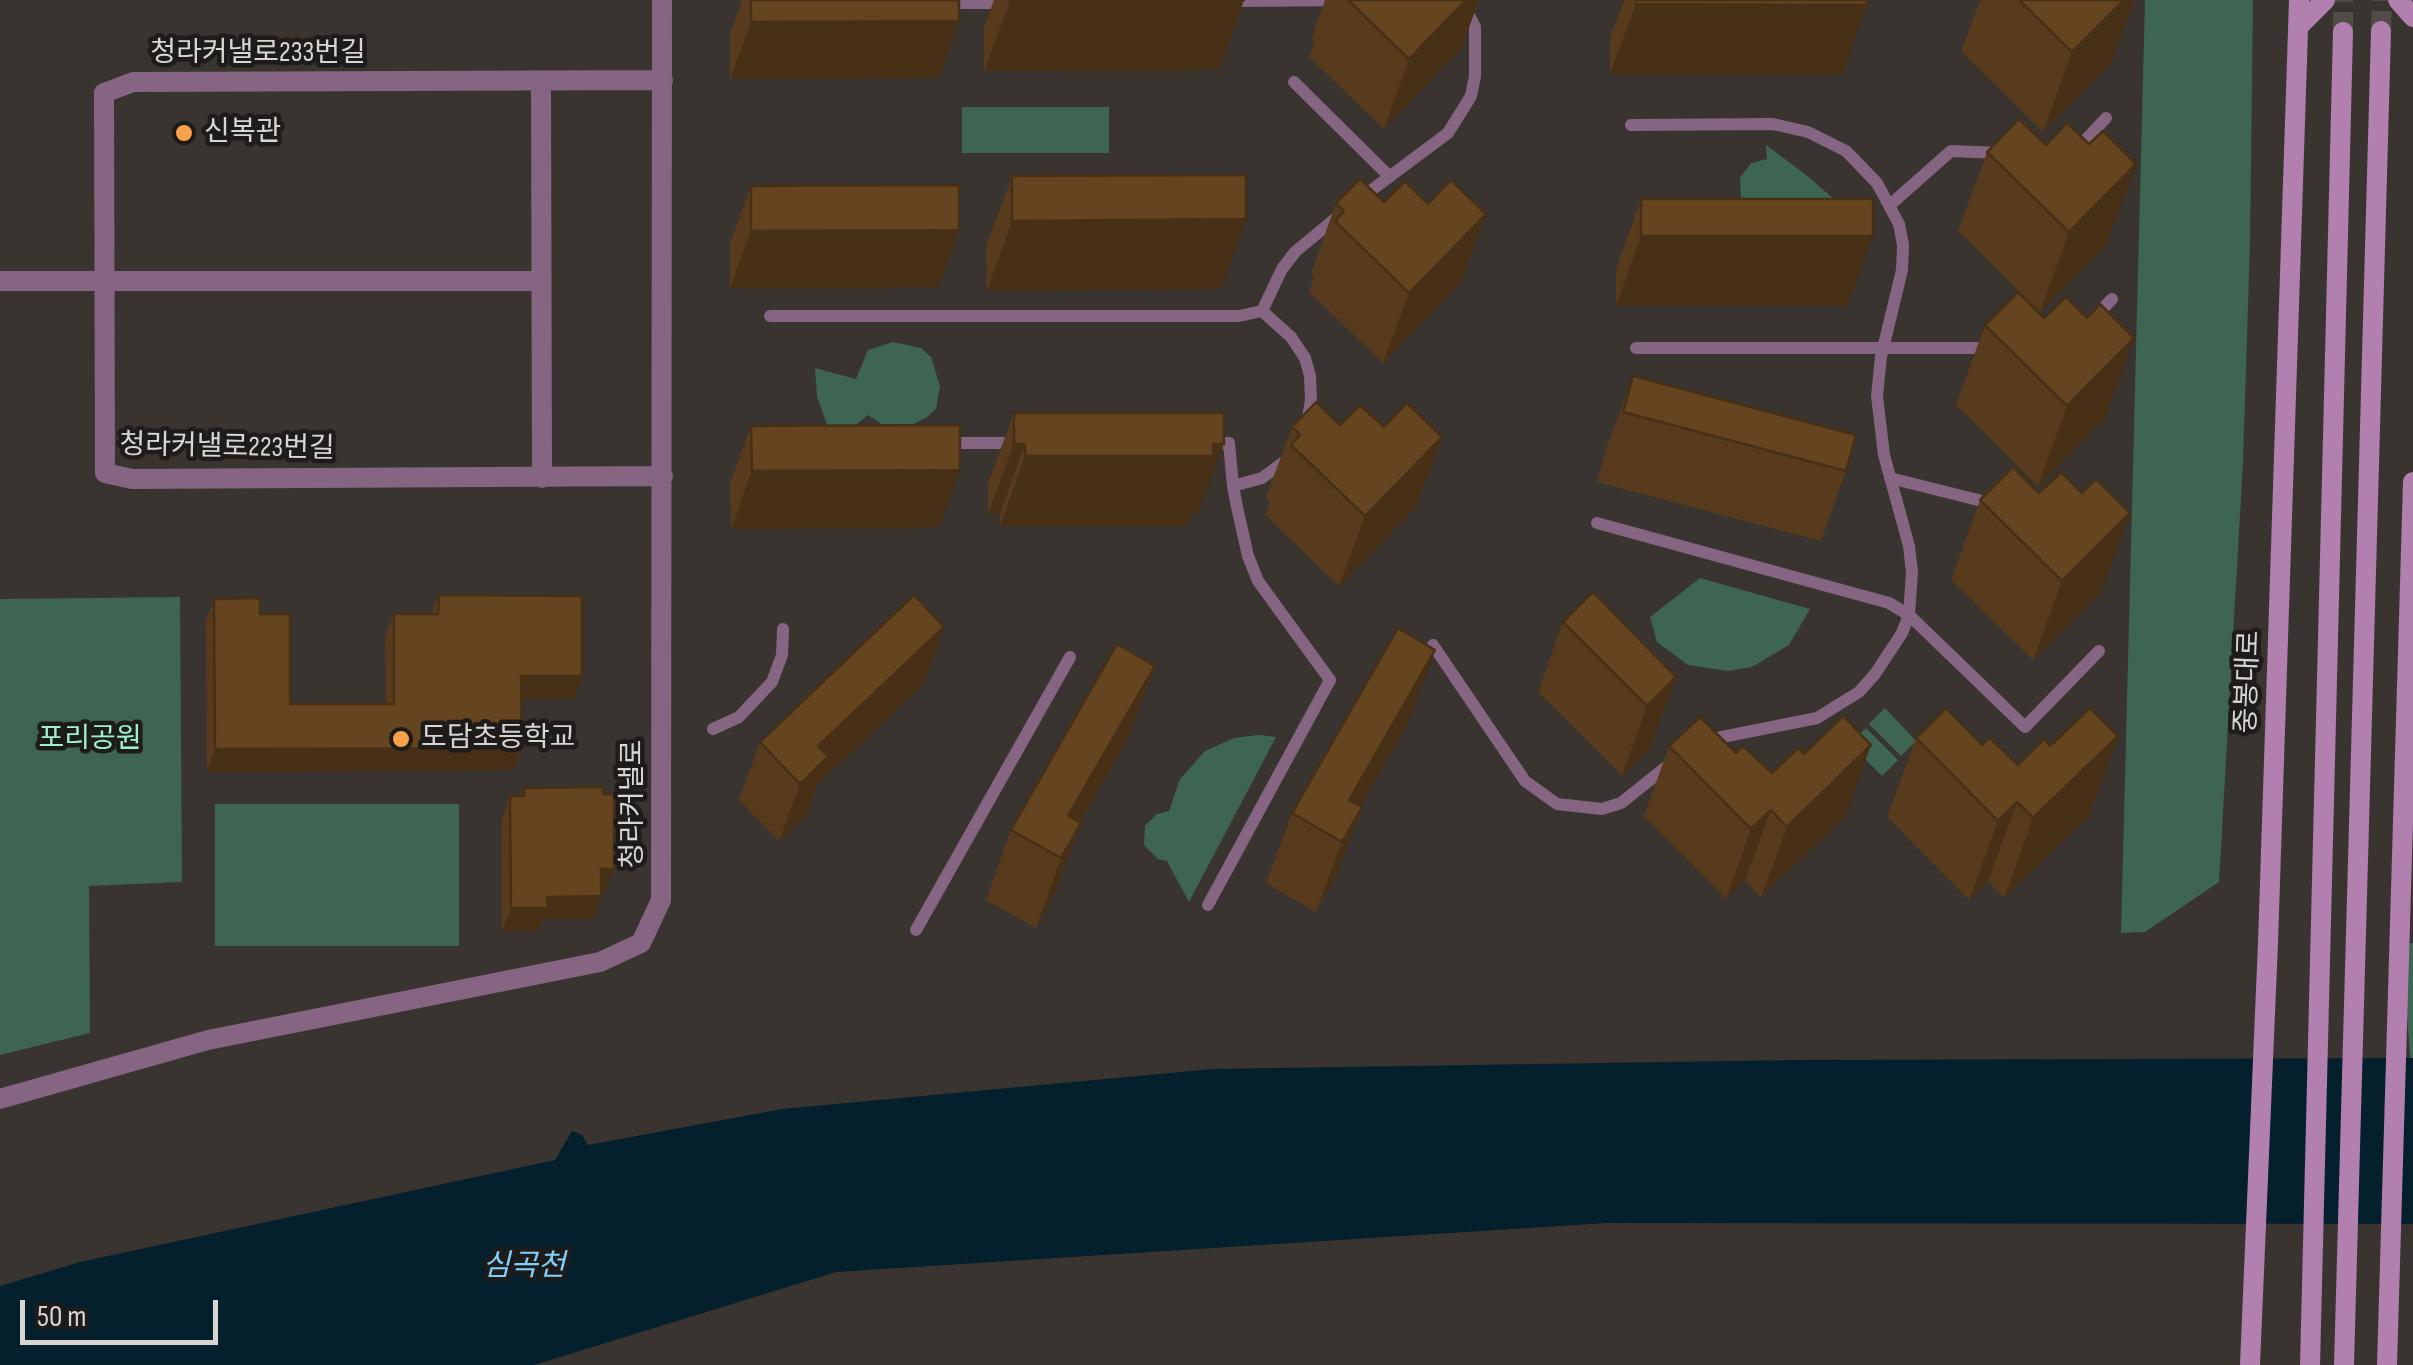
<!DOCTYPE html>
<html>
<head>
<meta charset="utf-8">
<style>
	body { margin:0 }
	#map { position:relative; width:2413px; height:1365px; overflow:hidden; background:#39342f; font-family:"Sofia Sans Condensed",sans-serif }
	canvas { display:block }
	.scale { position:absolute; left:20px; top:1300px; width:198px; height:45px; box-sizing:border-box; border:5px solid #d8d5d2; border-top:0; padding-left:12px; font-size:30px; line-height:35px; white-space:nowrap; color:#d8d5d2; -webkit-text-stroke:8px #1e1c1a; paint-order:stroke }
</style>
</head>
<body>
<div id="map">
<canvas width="2413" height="1365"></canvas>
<div class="scale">50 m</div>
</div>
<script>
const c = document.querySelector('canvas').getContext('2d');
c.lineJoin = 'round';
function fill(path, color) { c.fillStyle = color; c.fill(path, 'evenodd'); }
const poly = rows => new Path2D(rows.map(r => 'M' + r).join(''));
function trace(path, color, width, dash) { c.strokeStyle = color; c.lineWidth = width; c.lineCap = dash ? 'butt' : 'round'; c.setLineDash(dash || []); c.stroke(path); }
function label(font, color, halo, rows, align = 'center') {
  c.font = font + ' "Sofia Sans Condensed","Noto Sans KR",sans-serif'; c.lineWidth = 9; c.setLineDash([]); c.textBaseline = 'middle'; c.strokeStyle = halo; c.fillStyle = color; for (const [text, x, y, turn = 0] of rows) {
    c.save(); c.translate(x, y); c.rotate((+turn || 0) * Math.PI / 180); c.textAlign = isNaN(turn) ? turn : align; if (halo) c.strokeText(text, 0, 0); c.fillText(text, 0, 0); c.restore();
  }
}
fill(poly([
	[2145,0,2253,0,2250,243,2243,462,2219,882,2145,932,2121,933],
	[962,107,1109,107,1109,153,962,153],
	[1766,145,1805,174,1850,213,1746,205,1741,197,1740,178,1751,163,1767,159],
	[893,342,921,348,931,357,940,386,936,409,926,418,903,429,889,429,868,415,846,433,830,433,817,397,815,368,856,379,868,350],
	[1700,578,1810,609,1789,645,1752,667,1728,671,1688,665,1657,642,1650,617],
	[180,597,182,882,89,886,90,1033,0,1055,0,599],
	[1885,708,1916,741,1901,756,1869,724],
	[1866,728,1898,760,1882,776,1850,744],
	[1259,735,1276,737,1189,902,1167,861,1158,859,1144,845,1145,826,1157,814,1169,811,1180,779,1205,751,1234,738],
	[215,804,459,804,459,946,215,946],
	[2402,943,2413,943,2413,1100]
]), '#3e6452');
fill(poly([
	[2413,1058,2413,1224,1607,1223,836,1272,534,1365,0,1365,0,1286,80,1262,555,1160,572,1131,582,1135,588,1145,782,1109,1213,1069,1793,1060]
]), '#05202d');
trace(poly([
	[2381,31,2382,0],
	[2343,32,2343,0]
]), '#514c47', 20, [20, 10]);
trace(poly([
	[1228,1,1370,0],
	[943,3,1008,3],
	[1294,82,1389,176],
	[1631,125,1773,124,1808,132,1846,151,1877,183,1899,224,1903,245,1902,270,1881,357,1877,396,1884,455,1909,546,1912,572,1909,615,1902,633,1875,674,1859,692,1817,718,1707,740],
	[2076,150,2106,118],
	[1361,198,1448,133,1471,96,1475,76,1475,27,1461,0],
	[1890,205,1951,151,2002,153],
	[770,316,1239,316,1262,311],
	[2093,319,2112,299],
	[1636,348,1993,348],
	[1307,424,1311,400,1310,376,1305,358,1291,337,1262,311,1282,269,1295,252,1342,213],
	[944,443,1019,443],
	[1209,443,1229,443,1233,486],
	[1890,478,1994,504],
	[1597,523,1889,603,1909,615,2025,727,2099,651],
	[1433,645,1525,781,1557,804,1602,809,1621,803,1670,764],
	[713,729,739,717,772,682,782,655,783,629],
	[1208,905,1330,680,1258,581,1248,556,1237,507,1233,486,1262,478,1288,459],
	[916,930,1070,657]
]), '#856582', 12);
trace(poly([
	[663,80,133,82,104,93,105,473,132,479,663,476],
	[541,81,542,478],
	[0,281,540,281],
	[0,1099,208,1040,600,962,641,943,661,900,662,0]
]), '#856582', 20);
trace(poly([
	[2398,0,2413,17],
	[2298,27,2325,0],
	[2250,1365,2268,943,2299,0],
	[2310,1365,2343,32],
	[2344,1365,2381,31],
	[2387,1365,2413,482]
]), '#b180ae', 20);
fill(poly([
	[742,0,959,0,939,78,730,79,730,34],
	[994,0,1244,0,1219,70,984,71,984,27],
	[1325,0,1479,0,1461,49,1384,129,1309,57,1315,43,1311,40],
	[1624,0,1867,0,1842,75,1610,74,1610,37],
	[1980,0,2134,0,2111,64,2043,132,1961,51],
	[1987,152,2107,244,2040,312,1958,231],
	[1012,176,1221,289,987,291,986,246],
	[751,186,959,230,939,287,730,288,730,243],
	[1641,199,1847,306,1616,306,1616,269],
	[1384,202,1428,204,1486,214,1460,284,1383,363,1309,292,1314,277,1311,274,1336,203],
	[1985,325,2105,418,2038,486,1956,405],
	[1633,376,1846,471,1821,541,1597,482,1607,446],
	[1014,413,1198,514,1191,514,1187,526,1000,526,1000,514,988,514,988,483],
	[1340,425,1384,427,1442,437,1416,507,1339,586,1265,515,1270,501,1266,497,1292,427],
	[751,426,940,527,731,529,730,483],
	[1980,500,2101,592,2033,660,1951,580],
	[439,595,582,676,574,699,521,699,514,770,207,772,206,621,214,599,260,614,290,704,386,704,385,637,394,614,431,614],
	[1563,622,1676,677,1651,747,1622,776,1538,692],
	[944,627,924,684,818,784,807,814,779,841,739,800,760,742],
	[1155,666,1129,736,1080,822,1081,823,1055,893,1036,928,986,900,1011,830],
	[1410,720,1360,806,1362,807,1336,877,1316,912,1266,883,1292,813],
	[2118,736,2089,816,2004,898,1988,881,1969,900,1887,817,1916,738,1982,745,2018,765,2050,746],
	[1669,746,1736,753,1846,815,1761,897,1745,880,1726,899,1644,816],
	[524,788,614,869,606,892,601,892,593,919,544,919,539,931,502,931,502,819,510,796,520,796]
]), '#573b1c');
fill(poly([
	[1244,0,1219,70,984,71,1010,1],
	[1466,0,1479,0,1461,49,1384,129,1409,59],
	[2124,0,2134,0,2111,64,2043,132,2072,52],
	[1636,4,1867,5,1842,75,1610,74],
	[959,21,939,78,730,79,751,22],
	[2136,164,2107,244,2040,312,2069,232],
	[1486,214,1460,284,1383,363,1409,293],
	[1246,219,1221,289,987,291,1012,221],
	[959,230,939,287,730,288,751,231],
	[1641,236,1873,236,1847,306,1616,306],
	[2134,338,2105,418,2038,486,2067,406],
	[1442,437,1416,507,1339,586,1365,516],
	[1014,444,1025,444,1000,514,988,514],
	[1213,444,1224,444,1198,514,1191,514,1187,526,1000,526,1025,456],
	[960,470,940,527,731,529,752,471],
	[2130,513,2101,592,2033,660,2062,581],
	[944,627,924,684,818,784,807,814,779,841,800,784,818,746],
	[1435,650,1410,720,1340,841,1349,800],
	[1155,666,1129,736,1060,857,1068,816],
	[521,676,582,676,574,699,513,699],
	[1676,677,1651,747,1622,776,1647,706],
	[2118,736,2089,816,2004,898,2033,818],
	[1871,745,1846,815,1761,897,1787,827],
	[522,748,514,770,207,772,215,749],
	[2017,802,1988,881,1969,900,1998,821],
	[1362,807,1336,877,1316,912,1342,842],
	[1771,810,1745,880,1726,899,1751,829],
	[1081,823,1055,893,1036,928,1061,858],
	[601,869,614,869,606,892,593,892],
	[601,896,593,919,544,919,539,931,502,931,511,908,547,897]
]), '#473016');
const building = poly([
	[751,0,959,0,959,21,751,22,751,0],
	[1010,0,1244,0,1010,1,1010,0],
	[1348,0,1466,0,1409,59,1348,0],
	[1636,0,1867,0,1867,5,1636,4,1636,0],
	[2019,0,2124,0,2072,52,2019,0],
	[2019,119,2046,145,2067,123,2089,144,2103,131,2136,164,2069,232,1987,152,2019,119],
	[1246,175,1246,219,1012,221,1012,176,1246,175],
	[1360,179,1384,202,1405,181,1428,204,1451,180,1486,214,1409,293,1335,221,1344,211,1336,203,1360,179],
	[959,185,959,230,751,231,751,186,959,185],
	[1641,199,1873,199,1873,236,1641,236,1641,199],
	[2018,292,2044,318,2066,297,2087,318,2100,304,2134,338,2067,406,1985,325,2018,292],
	[1633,376,1856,435,1846,471,1623,412,1633,376],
	[1316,402,1340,425,1360,405,1384,427,1407,403,1442,437,1365,516,1291,445,1300,435,1292,427,1316,402],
	[1014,413,1224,413,1224,444,1213,444,1213,456,1025,456,1025,444,1014,444,1014,413],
	[960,425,960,470,752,471,751,426,960,425],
	[2013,467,2039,493,2061,472,2082,493,2096,479,2130,513,2062,581,1980,500,2013,467],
	[1593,592,1676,677,1647,706,1563,622,1593,592],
	[439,595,582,596,582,676,521,676,522,748,215,749,214,599,260,598,260,614,290,614,290,704,394,704,394,614,438,614,439,595],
	[914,595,944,627,818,746,828,757,800,784,760,742,914,595],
	[1398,628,1435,650,1349,800,1362,807,1342,842,1292,813,1398,628],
	[1117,644,1155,666,1068,816,1081,823,1061,858,1011,830,1117,644],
	[1946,708,1982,745,1990,738,2018,765,2044,739,2050,746,2090,708,2118,736,2033,818,2017,802,1998,821,1916,738,1946,708],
	[1843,716,1871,745,1787,827,1771,810,1751,829,1669,746,1700,717,1736,753,1743,746,1772,773,1798,748,1804,754,1843,716],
	[603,787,603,794,614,794,614,869,601,869,601,896,547,897,548,908,511,908,510,796,524,796,524,788,603,787]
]);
fill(building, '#654520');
trace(building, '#473016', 2.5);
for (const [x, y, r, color] of [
	[184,133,10,"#f8a14a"],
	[401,739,10,"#f8a14a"]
]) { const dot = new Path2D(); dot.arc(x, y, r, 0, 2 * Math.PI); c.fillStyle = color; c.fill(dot); trace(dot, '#1e1c1a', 4); }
label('28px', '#d8d5d2', '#1e1c1a', [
	["청라커낼로233번길",258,54],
	["청라커낼로223번길",227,448,1],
	["중봉대로",2249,682,-88],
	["청라커낼로",634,804,-90]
]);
label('28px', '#d8d5d2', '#1e1c1a', [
	["신복관",204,133],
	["도담초등학교",421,739]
], 'left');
label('28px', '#9ef1c8', '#1e1c1a', [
	["포리공원",90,740]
]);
label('italic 30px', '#80cffa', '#1e1c1a', [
	["심곡천",524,1267]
]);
</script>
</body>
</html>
